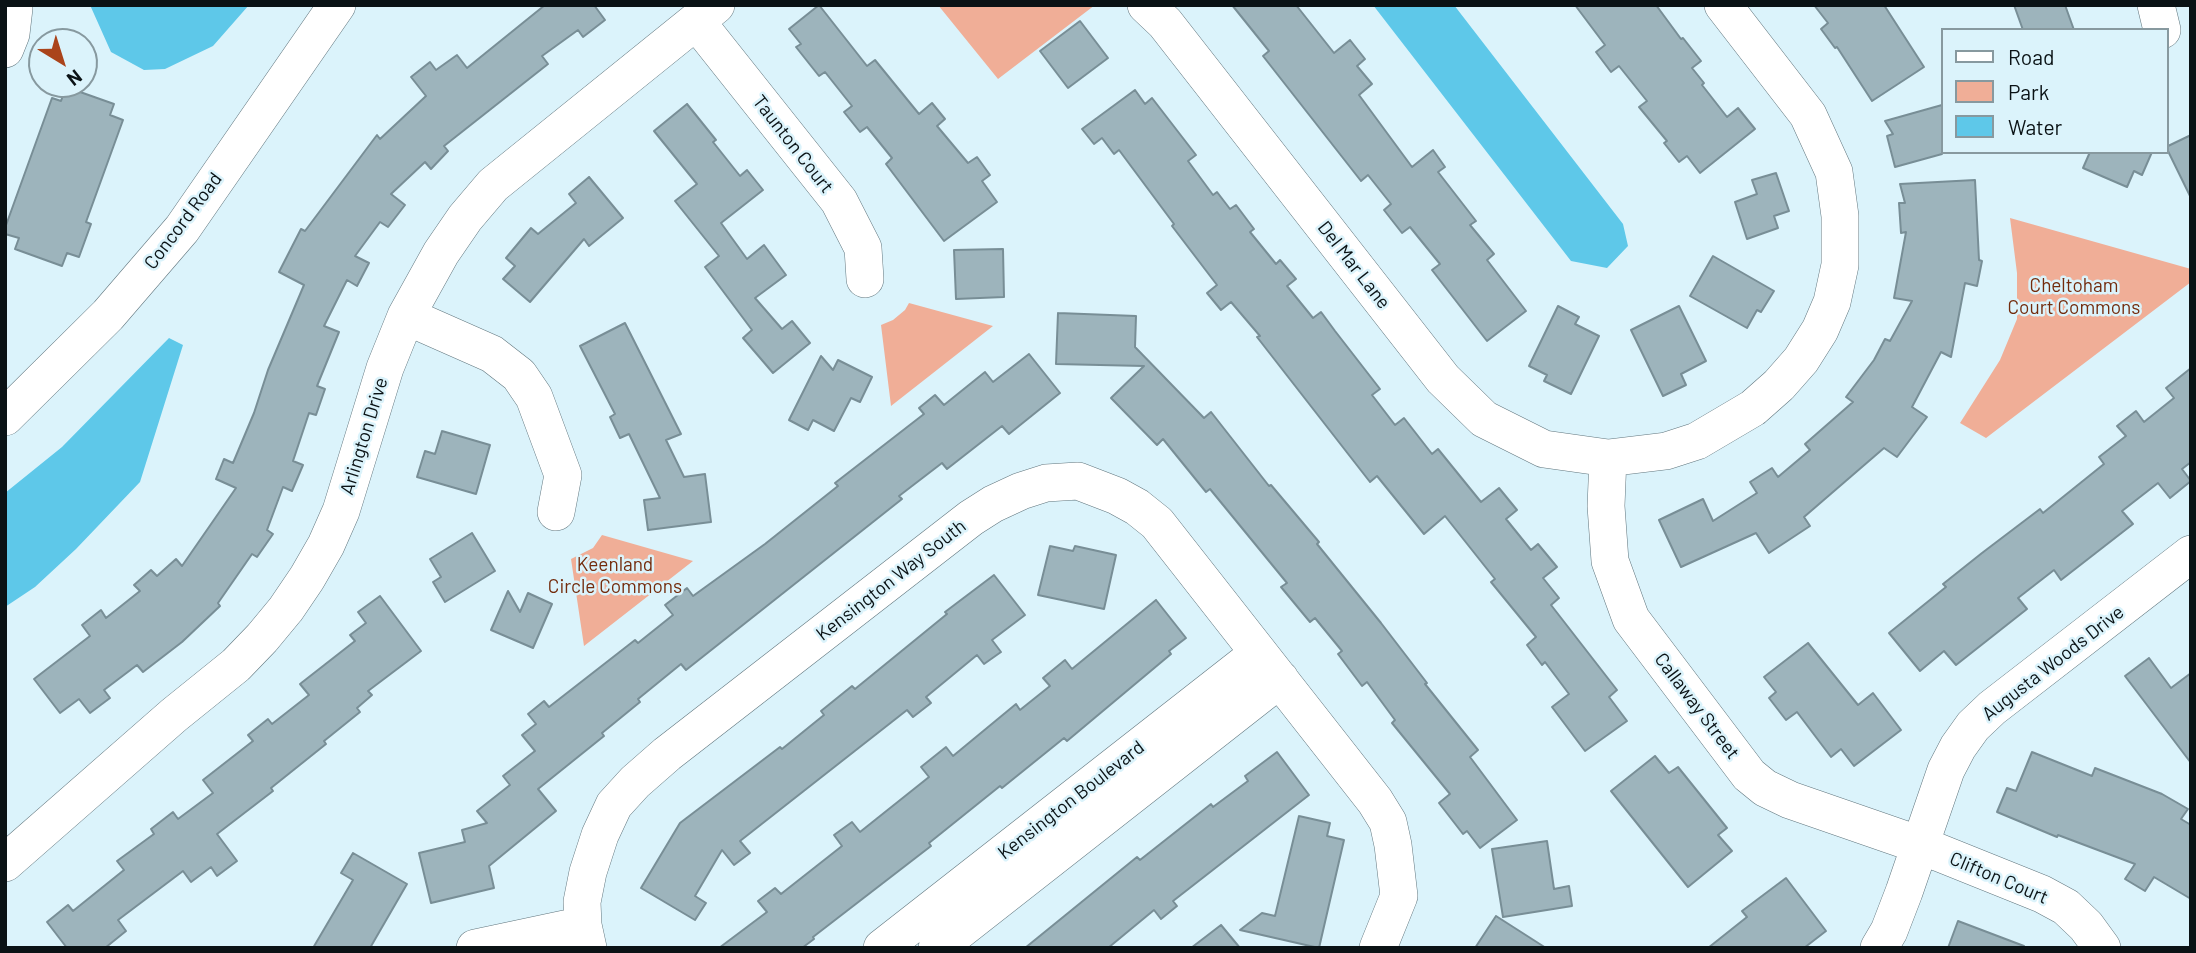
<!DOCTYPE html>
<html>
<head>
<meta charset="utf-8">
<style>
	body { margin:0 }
	#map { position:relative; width:2196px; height:953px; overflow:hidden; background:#dbf3fb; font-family:Barlow,sans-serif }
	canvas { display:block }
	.frame { position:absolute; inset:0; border:7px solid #0a1215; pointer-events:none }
	.legend { position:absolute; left:1941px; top:28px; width:228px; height:126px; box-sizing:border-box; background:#dbf3fb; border:2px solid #87999f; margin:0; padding:9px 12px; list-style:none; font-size:21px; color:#0a1215 }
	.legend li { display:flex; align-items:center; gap:14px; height:35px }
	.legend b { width:35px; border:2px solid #87999f }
	.north { position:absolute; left:28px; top:28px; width:70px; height:70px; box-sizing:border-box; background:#dbf3fb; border:2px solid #87999f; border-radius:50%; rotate:142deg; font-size:19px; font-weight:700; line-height:28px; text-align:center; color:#0a1215 }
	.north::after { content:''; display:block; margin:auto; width:24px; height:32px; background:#aa441b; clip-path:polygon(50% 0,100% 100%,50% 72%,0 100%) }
</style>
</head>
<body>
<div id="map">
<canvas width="2196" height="953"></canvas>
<div class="frame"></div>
<ul class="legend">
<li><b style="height:9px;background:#fff"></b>Road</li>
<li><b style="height:19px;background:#f0ae97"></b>Park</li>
<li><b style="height:19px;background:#5ec8e9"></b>Water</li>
</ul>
<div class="north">N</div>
</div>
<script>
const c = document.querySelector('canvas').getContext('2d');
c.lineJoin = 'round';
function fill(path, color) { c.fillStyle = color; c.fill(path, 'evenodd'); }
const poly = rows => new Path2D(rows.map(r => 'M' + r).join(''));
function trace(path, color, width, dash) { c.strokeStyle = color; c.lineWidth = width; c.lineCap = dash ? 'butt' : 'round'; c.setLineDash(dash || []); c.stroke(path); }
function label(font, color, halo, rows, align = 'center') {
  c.font = font + ' Barlow,sans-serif'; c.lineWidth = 5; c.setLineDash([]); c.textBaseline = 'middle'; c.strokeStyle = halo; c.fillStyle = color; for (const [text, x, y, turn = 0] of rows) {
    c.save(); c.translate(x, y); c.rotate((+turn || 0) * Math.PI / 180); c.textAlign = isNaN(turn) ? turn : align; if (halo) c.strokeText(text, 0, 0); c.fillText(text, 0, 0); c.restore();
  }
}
fill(poly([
	[938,5,1095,5,998,79],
	[2010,218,2191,269,2191,282,1986,438,1960,423,2000,360,2017,319,2017,273],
	[909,303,993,326,891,406,881,325,893,320,905,310],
	[602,535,693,561,584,646,571,559,593,548]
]), '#f0ae97');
fill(poly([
	[90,5,249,5,213,46,165,69,144,70,111,52],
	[1373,5,1454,5,1623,224,1628,246,1607,268,1571,261],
	[169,338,183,345,140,482,76,549,35,587,5,607,5,493,62,447]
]), '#5ec8e9');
const building = poly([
	[545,5,594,5,605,20,583,37,578,30,542,56,548,64,444,146,448,151,431,169,425,162,391,194,405,205,388,227,380,222,355,256,369,263,357,286,347,280,324,326,339,332,317,386,325,389,316,415,309,413,293,461,303,465,292,491,283,487,267,530,273,534,257,557,252,554,218,603,220,606,182,642,143,672,137,665,104,690,110,698,90,713,79,699,60,713,34,679,90,636,82,625,101,610,106,618,140,591,134,585,151,570,157,576,176,559,182,566,236,488,216,479,224,459,233,463,254,413,268,370,304,285,279,272,301,229,305,231,377,135,380,139,426,96,411,77,430,62,436,70,457,55,467,68,545,5],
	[819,5,867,66,875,60,919,114,932,103,945,119,937,126,968,163,977,157,990,175,982,181,997,202,944,241,886,164,892,158,867,127,860,132,844,112,852,106,825,72,819,76,796,47,801,44,789,29,819,5],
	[1232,5,1296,5,1334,53,1350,40,1365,59,1357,66,1372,84,1359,95,1412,167,1433,150,1445,167,1438,172,1476,221,1470,225,1494,254,1487,260,1526,311,1487,341,1432,270,1440,264,1410,227,1402,233,1384,210,1391,204,1368,175,1361,181,1263,56,1269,51,1232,5],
	[1575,5,1656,5,1681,39,1683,38,1701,61,1692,68,1704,83,1702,85,1727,117,1738,108,1755,129,1700,173,1687,156,1679,162,1664,143,1667,141,1639,107,1647,101,1619,66,1611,72,1596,52,1605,45,1575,5],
	[1814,5,1884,5,1924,67,1872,101,1837,47,1835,48,1821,29,1828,23,1814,5],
	[2014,5,2065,5,2074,30,2023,30,2014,5],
	[1080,21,1108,58,1068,88,1040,51,1080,21],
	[66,87,114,104,110,115,123,120,86,222,91,224,79,257,67,253,62,266,15,249,19,238,5,234,5,228,52,98,61,101,66,87],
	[1135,90,1145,104,1152,98,1196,155,1188,161,1213,195,1217,192,1230,209,1236,205,1254,229,1250,232,1276,264,1280,260,1296,279,1287,286,1313,318,1321,312,1335,331,1380,389,1372,395,1395,425,1404,418,1432,454,1438,449,1481,502,1499,488,1517,510,1506,519,1531,550,1538,544,1557,567,1543,578,1559,598,1551,605,1617,690,1609,697,1627,721,1585,751,1552,707,1569,694,1545,662,1542,665,1527,645,1536,637,1491,582,1495,579,1445,516,1424,534,1377,476,1370,482,1257,337,1260,336,1231,302,1221,310,1207,293,1217,285,1172,226,1174,224,1119,150,1114,154,1102,138,1094,144,1082,129,1135,90],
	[687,104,716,140,713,142,740,176,747,170,763,190,721,223,747,259,764,245,786,275,755,298,782,329,792,321,810,343,773,373,743,338,752,330,705,267,719,256,675,201,697,184,654,131,687,104],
	[1942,105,1942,154,1895,167,1887,136,1893,134,1885,121,1942,105],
	[2191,135,2191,198,2166,147,2191,135],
	[2090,152,2152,152,2142,175,2134,171,2127,187,2083,168,2090,152],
	[1776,173,1789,211,1774,216,1778,228,1747,239,1735,202,1757,194,1752,180,1776,173],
	[589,177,623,218,589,246,584,239,530,302,503,279,515,266,506,258,531,228,538,234,576,203,569,194,589,177],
	[1975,180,1979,260,1982,261,1977,286,1965,283,1951,357,1941,352,1912,407,1927,417,1897,457,1884,448,1804,517,1810,526,1769,553,1756,533,1681,567,1659,520,1703,499,1713,521,1757,493,1750,482,1772,468,1778,477,1810,450,1805,444,1853,402,1846,397,1874,360,1885,339,1890,341,1912,301,1894,298,1906,232,1901,233,1899,203,1905,203,1900,184,1975,180],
	[1003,249,1004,297,956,299,954,250,1003,249],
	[1713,256,1774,291,1761,312,1757,310,1747,328,1690,296,1713,256],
	[1558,306,1579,317,1575,324,1599,336,1571,394,1544,381,1547,375,1529,366,1558,306],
	[1679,306,1706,361,1681,374,1686,385,1663,396,1631,330,1679,306],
	[1058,313,1136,316,1135,347,1204,418,1211,412,1269,486,1271,485,1319,542,1317,544,1381,623,1427,683,1425,684,1478,750,1470,757,1517,820,1480,848,1467,831,1463,834,1439,803,1450,794,1392,723,1395,720,1367,682,1362,686,1338,654,1342,651,1315,618,1310,622,1281,587,1287,583,1210,489,1206,492,1163,439,1157,445,1111,398,1144,366,1056,364,1058,313],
	[625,323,681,434,666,440,684,477,705,474,711,522,648,530,644,500,660,498,629,434,620,438,610,417,615,414,580,346,625,323],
	[1029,354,1060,393,1009,434,1002,426,947,469,942,463,899,496,902,499,686,670,681,664,638,699,640,702,602,733,604,736,538,789,556,811,489,866,494,888,431,903,419,853,465,842,462,830,487,823,477,811,510,785,503,776,535,751,522,735,536,724,528,714,544,701,549,707,635,640,638,643,673,615,665,605,687,588,693,596,765,544,838,486,835,483,924,414,919,408,935,395,944,405,985,372,993,382,1029,354],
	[821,356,833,370,838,360,872,377,860,402,851,398,834,431,813,420,808,430,789,420,821,356],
	[2191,368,2191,462,2182,469,2191,481,2170,498,2158,483,2122,511,2133,524,2061,580,2054,570,2018,598,2027,609,1956,665,1944,651,1920,671,1889,633,1946,587,1943,584,1982,553,2040,509,2043,513,2104,464,2099,457,2126,436,2117,426,2136,411,2144,422,2174,398,2166,388,2191,368],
	[442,431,490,445,476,494,417,477,425,451,435,454,442,431],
	[472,533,495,571,445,602,433,582,441,577,430,559,472,533],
	[1050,546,1073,551,1075,546,1116,555,1104,609,1038,595,1050,546],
	[994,575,1025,615,992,640,1001,652,984,664,977,655,926,697,931,703,913,717,907,710,740,841,750,853,734,865,722,850,695,896,706,903,695,920,641,888,680,823,780,747,782,749,824,715,821,711,852,686,855,689,947,614,945,612,994,575],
	[508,591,520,612,528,593,552,604,533,648,491,630,508,591],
	[380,596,421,651,368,691,372,695,357,708,360,712,324,741,326,744,271,788,273,791,217,834,237,861,217,876,211,867,191,882,183,871,118,920,126,931,105,948,67,948,47,922,68,905,73,911,124,870,117,861,154,834,151,829,173,812,178,819,213,793,203,780,253,741,248,735,268,719,272,724,309,695,300,684,355,641,350,635,366,623,358,612,380,596],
	[1156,600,1186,638,1169,651,1171,654,1067,741,1064,738,1002,788,1000,786,929,843,931,846,813,937,814,939,802,948,719,948,767,912,758,901,775,888,781,894,842,846,834,835,852,822,860,832,929,777,921,767,946,747,953,756,1016,704,1020,710,1050,686,1043,678,1065,660,1072,669,1156,600],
	[1808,643,1858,705,1873,693,1901,730,1854,766,1841,749,1831,757,1797,712,1786,720,1769,698,1776,692,1764,677,1808,643],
	[2149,658,2171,688,2191,673,2191,763,2125,676,2149,658],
	[1277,752,1309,795,1173,901,1177,906,1161,919,1154,910,1108,948,1025,948,1137,857,1140,860,1211,804,1213,807,1248,781,1245,776,1277,752],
	[2032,752,2092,776,2095,768,2162,794,2188,809,2181,819,2191,825,2191,899,2154,877,2145,891,2125,879,2135,864,2058,835,2057,837,1997,812,2007,788,2016,791,2032,752],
	[1655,756,1669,773,1678,767,1727,828,1718,835,1732,851,1688,887,1611,791,1655,756],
	[1299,816,1330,823,1327,836,1344,840,1319,948,1240,930,1262,913,1275,916,1299,816],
	[1547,841,1554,889,1569,886,1572,906,1503,917,1492,849,1547,841],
	[353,853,407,884,370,948,313,948,353,880,341,873,353,853],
	[1786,878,1826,931,1804,948,1708,948,1747,917,1742,911,1786,878],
	[1496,916,1546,948,1475,948,1496,916],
	[1958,921,2024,946,2023,948,1948,948,1958,921],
	[1221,925,1240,948,1191,948,1221,925]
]);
fill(building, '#9db4bc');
trace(building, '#788e96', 2);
const minor = poly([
	[1146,5,1165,23,1443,379,1484,419,1544,449,1608,458,1666,451,1697,441,1753,408,1779,385,1801,360,1820,330,1832,302,1840,265,1840,216,1834,172,1808,115,1723,5],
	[2156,5,2162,30],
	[696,21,839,201,863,248,865,279],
	[5,49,11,34,14,8],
	[406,316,492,354,519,375,534,397,563,475,556,512],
	[5,417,108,315,182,229,337,5],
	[1608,458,1606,506,1610,561,1631,619,1749,775,1765,788,1790,800,1920,845,2042,894,2066,907,2086,926,2102,948],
	[5,863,174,715,236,665,262,638,286,609,307,578,326,545,341,511,385,368,406,316,441,253,465,218,493,185,716,5],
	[475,948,583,925],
	[588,948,583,925,582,902,588,872,600,835,614,805,635,782,667,754,971,518,993,504,1021,491,1046,483,1078,481,1117,496,1137,507,1157,523,1375,801,1388,822,1393,845,1399,896,1378,948],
	[882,948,1259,653],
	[937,948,1280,679],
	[1879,948,1889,931,1904,892,1946,770,1958,747,1973,726,1992,708,2191,554]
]);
trace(minor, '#61767e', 38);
trace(minor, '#fff', 37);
label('19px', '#0a1215', '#dbf3fb', [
	["Taunton Court",793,144,52],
	["Concord Road",183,221,-53],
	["Del Mar Lane",1354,265,52],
	["Arlington Drive",364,436,-73],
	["Kensington Way South",891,580,-38],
	["Augusta Woods Drive",2053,663,-38],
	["Callaway Street",1697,706,53],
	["Kensington Boulevard",1071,800,-38],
	["Clifton Court",1999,878,23]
]);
label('19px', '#732b0c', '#dbf3fb', [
	["Cheltoham",2074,286],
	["Court Commons",2074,308],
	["Keenland",615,565],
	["Circle Commons",615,587]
]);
</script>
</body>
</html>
